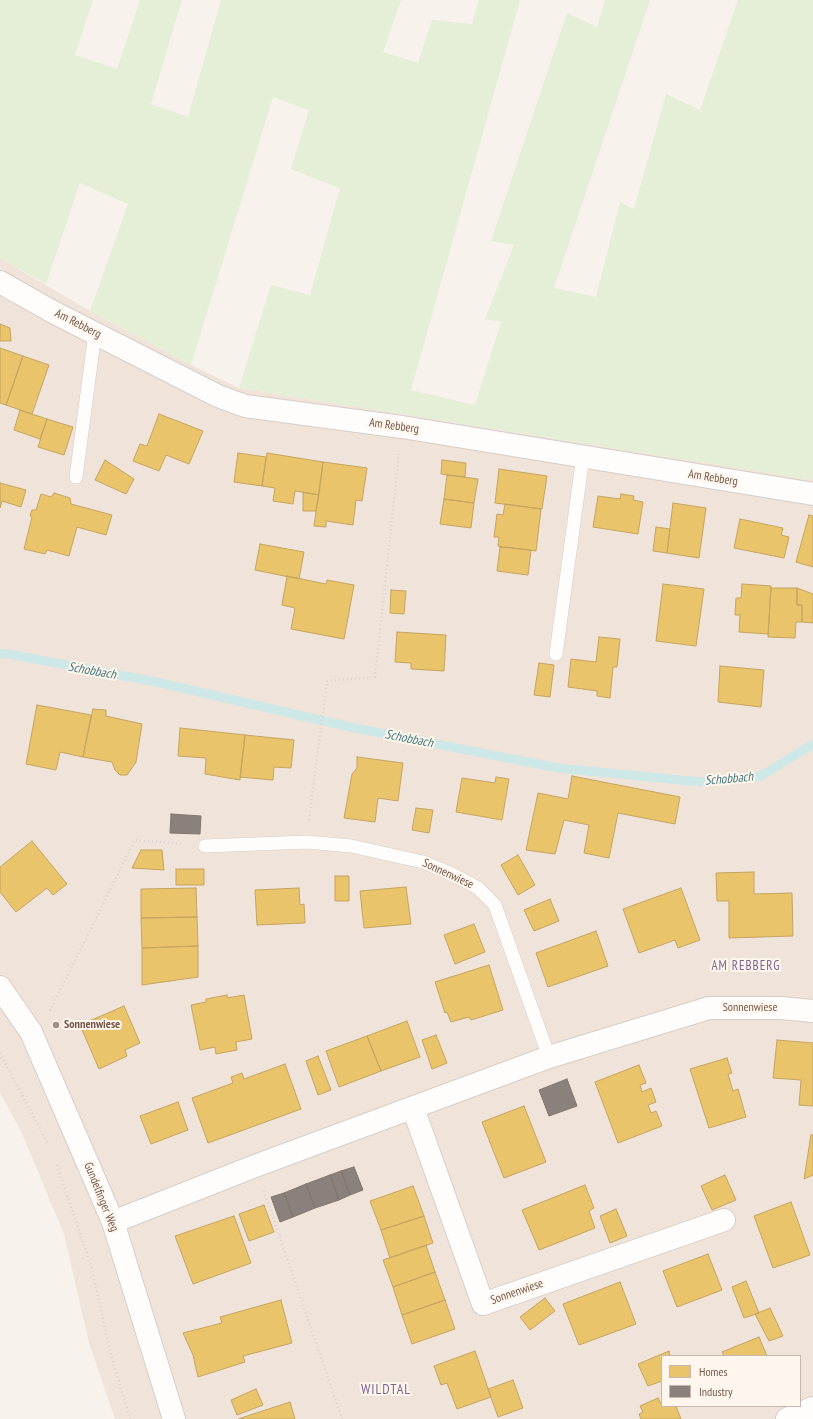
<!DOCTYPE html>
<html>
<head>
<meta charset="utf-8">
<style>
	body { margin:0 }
	#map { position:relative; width:813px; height:1419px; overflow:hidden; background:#f7f2ec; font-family:"PT Sans Narrow",sans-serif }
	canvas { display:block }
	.legend { position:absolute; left:661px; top:1355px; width:140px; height:52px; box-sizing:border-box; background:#fff7ed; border:1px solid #c8b7ad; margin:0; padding:5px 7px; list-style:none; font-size:12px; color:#75584c }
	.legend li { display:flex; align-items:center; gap:8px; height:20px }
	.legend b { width:20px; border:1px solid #c8b7ad }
</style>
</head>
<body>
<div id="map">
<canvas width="813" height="1419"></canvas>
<ul class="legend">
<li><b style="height:11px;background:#e9c46a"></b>Homes</li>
<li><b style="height:11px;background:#8a817c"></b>Industry</li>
</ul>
</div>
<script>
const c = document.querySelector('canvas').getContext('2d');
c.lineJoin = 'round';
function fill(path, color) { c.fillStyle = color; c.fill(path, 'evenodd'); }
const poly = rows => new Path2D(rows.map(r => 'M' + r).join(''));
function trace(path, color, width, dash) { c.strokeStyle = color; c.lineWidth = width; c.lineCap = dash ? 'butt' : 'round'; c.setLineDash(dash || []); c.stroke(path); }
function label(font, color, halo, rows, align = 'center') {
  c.font = font + ' "PT Sans Narrow",sans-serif'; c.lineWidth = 4; c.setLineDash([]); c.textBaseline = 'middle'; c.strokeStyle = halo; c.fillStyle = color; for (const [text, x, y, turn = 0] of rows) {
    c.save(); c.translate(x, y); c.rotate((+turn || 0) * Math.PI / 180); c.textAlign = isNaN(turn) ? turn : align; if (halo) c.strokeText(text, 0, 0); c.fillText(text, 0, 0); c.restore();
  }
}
fill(poly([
	[0,258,90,311,191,365,239,388,813,480,813,1419,115,1419,89,1343,64,1234,21,1131,0,1093],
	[662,1356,800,1356,800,1406,662,1406]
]), '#f0e4da');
fill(poly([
	[0,0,93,0,75,55,117,69,140,0,182,0,151,104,188,117,221,0,401,0,383,52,418,63,432,20,472,24,479,0,520,0,411,390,475,405,501,322,485,319,514,245,491,241,567,13,597,27,605,0,650,0,554,288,596,297,620,202,634,209,666,94,700,110,738,0,813,0,813,480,239,388,271,285,310,295,340,188,291,169,309,110,273,97,191,365,90,311,128,204,80,183,46,284,0,258]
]), '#e5eed7');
const homes = poly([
	[0,324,10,328,11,341,0,341,0,324],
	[0,348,23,356,6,405,0,403,0,348],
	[23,356,49,365,32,414,6,405,23,356],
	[20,410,47,419,40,439,14,430,20,410],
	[159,414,203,431,189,464,166,455,159,471,133,461,140,444,147,446,159,414],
	[47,419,73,427,64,455,38,447,47,419],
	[238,453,266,457,262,486,234,482,238,453],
	[267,453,323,462,319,495,295,491,293,504,273,501,275,488,262,486,267,453],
	[105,460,134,479,126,494,95,480,105,460],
	[442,460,466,463,465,477,441,474,442,460],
	[323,462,367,468,362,501,356,500,353,525,326,521,326,527,314,526,323,462],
	[499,469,547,476,542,509,495,503,499,469],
	[447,475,478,479,474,503,444,499,447,475],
	[0,483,26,490,21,507,2,501,0,508,0,483],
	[303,492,319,495,316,511,303,511,303,492],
	[54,493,70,498,71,504,112,515,106,535,77,527,69,556,47,550,45,554,24,549,32,517,30,516,32,510,36,510,41,494,51,497,54,493],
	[621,494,634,496,633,500,643,502,638,534,593,527,598,496,620,499,621,494],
	[444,499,474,503,471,528,440,524,444,499],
	[673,503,706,508,699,558,667,553,673,503],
	[505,504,541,509,536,551,498,546,499,537,494,537,497,514,503,515,505,504],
	[809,515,813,516,813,567,796,562,809,515],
	[740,519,783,528,781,535,789,537,784,558,734,548,740,519],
	[656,527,670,529,667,553,653,551,656,527],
	[260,544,304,552,299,579,255,570,260,544],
	[500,547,531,550,528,575,497,571,500,547],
	[287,576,326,584,327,580,354,585,344,639,291,629,295,608,282,605,287,576],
	[663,584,704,589,696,646,656,641,663,584],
	[742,584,771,586,768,634,739,632,740,615,735,615,736,598,741,598,742,584],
	[771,588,797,588,797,605,802,605,802,622,796,622,795,638,768,637,771,588],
	[797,588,813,594,813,623,802,622,802,605,797,605,797,588],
	[391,590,406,591,404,614,390,613,391,590],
	[397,632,446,635,444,671,411,669,411,663,395,662,397,632],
	[599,637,620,639,617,667,613,667,610,698,597,696,597,691,568,687,571,659,596,662,599,637],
	[539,663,554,665,550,697,534,695,539,663],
	[720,666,764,670,761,707,718,702,720,666],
	[37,705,91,715,83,757,60,752,56,770,26,764,37,705],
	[93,709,106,710,106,716,142,724,136,762,127,775,120,775,115,770,112,762,83,757,93,709],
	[180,728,245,735,240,780,205,774,206,758,178,756,180,728],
	[245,735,294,740,291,768,274,767,273,780,240,777,245,735],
	[357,757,403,763,398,801,378,798,375,822,344,818,352,774,357,768,357,757],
	[572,776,680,797,675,824,618,813,609,858,584,853,589,825,564,820,555,854,526,850,538,793,568,799,572,776],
	[496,777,509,779,502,820,456,812,462,778,495,783,496,777],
	[416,808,433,810,429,833,412,830,416,808],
	[32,841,67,884,53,895,47,888,16,912,0,892,0,867,32,841],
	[141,850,162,850,164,870,132,868,141,850],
	[518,855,535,885,518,895,501,865,518,855],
	[176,869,204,869,204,885,176,885,176,869],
	[754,872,754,894,792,893,793,936,729,938,729,901,717,901,716,873,754,872],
	[335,876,349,876,349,901,335,901,335,876],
	[406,887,411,924,364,928,360,891,406,887],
	[196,888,197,917,141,918,141,889,196,888],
	[299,888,300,905,304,904,305,923,257,925,255,890,299,888],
	[681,888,700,940,678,948,675,940,639,953,623,909,681,888],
	[550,899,559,921,534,931,524,910,550,899],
	[197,917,198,946,142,948,141,918,197,917],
	[474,924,485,952,455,964,444,935,474,924],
	[596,931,608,966,548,987,536,953,596,931],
	[198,946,198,977,142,985,142,948,198,946],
	[489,965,503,1010,471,1020,469,1017,451,1022,447,1012,445,1013,435,982,489,965],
	[227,995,227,998,244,995,252,1039,236,1042,237,1050,216,1054,215,1047,200,1050,191,1005,206,1002,206,999,227,995],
	[124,1006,140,1043,125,1050,127,1056,99,1069,80,1025,124,1006],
	[407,1021,420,1057,381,1071,367,1036,407,1021],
	[436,1035,447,1063,432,1069,422,1040,436,1035],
	[367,1036,381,1071,339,1087,326,1051,367,1036],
	[777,1040,813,1043,813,1106,799,1105,801,1080,773,1078,777,1040],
	[318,1056,331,1090,318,1095,306,1061,318,1056],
	[727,1058,732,1073,728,1074,733,1091,738,1089,746,1117,709,1128,690,1069,727,1058],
	[285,1064,301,1109,208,1143,192,1098,233,1083,231,1077,242,1073,244,1079,285,1064],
	[639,1065,646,1083,640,1085,642,1092,651,1088,656,1102,648,1105,651,1113,656,1111,662,1126,618,1143,595,1082,639,1065],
	[178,1102,188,1130,151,1144,140,1116,178,1102],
	[524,1106,546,1162,504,1178,482,1122,524,1106],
	[811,1135,813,1135,813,1175,804,1179,811,1135],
	[725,1175,736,1200,712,1210,701,1186,725,1175],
	[585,1185,594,1208,589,1211,595,1228,539,1250,522,1210,585,1185],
	[413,1186,424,1216,381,1230,370,1201,413,1186],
	[791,1202,810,1255,773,1268,754,1216,791,1202],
	[264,1205,274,1232,249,1241,239,1214,264,1205],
	[616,1209,627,1236,610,1243,600,1216,616,1209],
	[234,1216,251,1263,193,1284,175,1236,234,1216],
	[424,1216,433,1243,390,1258,381,1230,424,1216],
	[426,1245,435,1272,393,1287,383,1260,426,1245],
	[708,1254,722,1290,677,1307,663,1271,708,1254],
	[435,1272,445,1300,402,1315,393,1287,435,1272],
	[746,1281,759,1313,744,1318,732,1287,746,1281],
	[620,1282,636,1324,579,1345,563,1304,620,1282],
	[545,1298,555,1311,530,1330,520,1317,545,1298],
	[281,1300,292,1343,243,1356,245,1362,198,1377,193,1355,183,1333,222,1323,220,1317,281,1300],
	[445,1300,455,1329,412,1344,402,1315,445,1300],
	[770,1308,783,1336,769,1341,755,1314,770,1308],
	[759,1337,767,1356,724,1356,722,1352,759,1337],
	[475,1351,491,1397,457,1409,447,1383,441,1385,434,1366,475,1351],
	[669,1351,670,1356,662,1356,662,1381,648,1386,638,1364,669,1351],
	[513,1380,523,1408,498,1417,488,1389,513,1380],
	[256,1389,263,1405,237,1415,231,1400,256,1389],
	[658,1398,662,1406,676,1406,681,1419,641,1419,639,1414,643,1412,640,1406,658,1398],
	[290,1402,295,1419,238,1419,290,1402]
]);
fill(homes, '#e9c46a');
trace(homes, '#c6a461', 1);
const industry = poly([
	[171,814,201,816,200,834,170,833,171,814],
	[567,1079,577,1106,549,1116,539,1090,567,1079],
	[354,1167,363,1190,350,1195,341,1171,354,1167],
	[341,1171,350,1195,339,1200,330,1175,341,1171],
	[330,1175,339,1200,315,1208,306,1184,330,1175],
	[306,1184,315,1208,293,1217,284,1193,306,1184],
	[284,1193,293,1217,280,1222,271,1197,284,1193]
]);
fill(industry, '#8a817c');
trace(industry, '#84756e', 1);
trace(poly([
	[0,654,9,654,156,682,350,727,558,768,700,782,761,776,813,744]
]), '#cee7e7', 9);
const service = poly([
	[76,477,95,333],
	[556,654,583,456],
	[205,846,307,842,351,846,423,862,452,874,478,888,495,905,549,1057]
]);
const minor = poly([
	[0,282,53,312,218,396,245,406,402,427,813,494],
	[413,1108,483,1304,724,1220],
	[113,1222,255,1166,549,1057,709,1008,781,1008,813,1011],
	[787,1419,813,1408]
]);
const tertiary = poly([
	[0,987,31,1032,113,1222,174,1419]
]);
trace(service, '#d6cec8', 14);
trace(minor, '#d6cec8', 24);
trace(tertiary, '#d6cec8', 24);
trace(poly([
	[309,820,327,681,375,677,399,454],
	[50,1011,135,840,184,844],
	[0,1053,48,1144],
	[57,1165,92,1269,111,1355,130,1419],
	[264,1191,342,1419]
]), '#dad2cf', 2.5, [1, 3]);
trace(service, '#fefdfc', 13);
trace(minor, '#fefdfc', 22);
trace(tertiary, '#fefdfc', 22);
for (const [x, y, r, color] of [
	[56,1025,4,"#a28e84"]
]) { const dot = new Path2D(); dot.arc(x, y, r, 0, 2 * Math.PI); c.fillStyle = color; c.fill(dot); trace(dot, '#fff7ed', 1.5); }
label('12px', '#75584c', '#fff7ed', [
	["Am Rebberg",78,324,27],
	["Am Rebberg",394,426,8],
	["Am Rebberg",713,478,9],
	["Sonnenwiese",448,874,25],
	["Sonnenwiese",750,1008],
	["Gundelfinger Weg",101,1197,68],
	["Sonnenwiese",517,1292,-19]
]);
label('bold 12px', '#75584c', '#fff7ed', [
	["Sonnenwiese",64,1025]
], 'left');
label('italic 13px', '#437a81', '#fff7ed', [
	["Schobbach",92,671,10],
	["Schobbach",409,739,11],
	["Schobbach",729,779,-5]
]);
c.letterSpacing = '1px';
label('13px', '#7f6491', '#fff7ed', [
	["AM REBBERG",746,966]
]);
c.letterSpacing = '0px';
c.letterSpacing = '1px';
label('14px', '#7f6491', '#fff7ed', [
	["WILDTAL",386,1390]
]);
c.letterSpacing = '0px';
</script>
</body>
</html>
